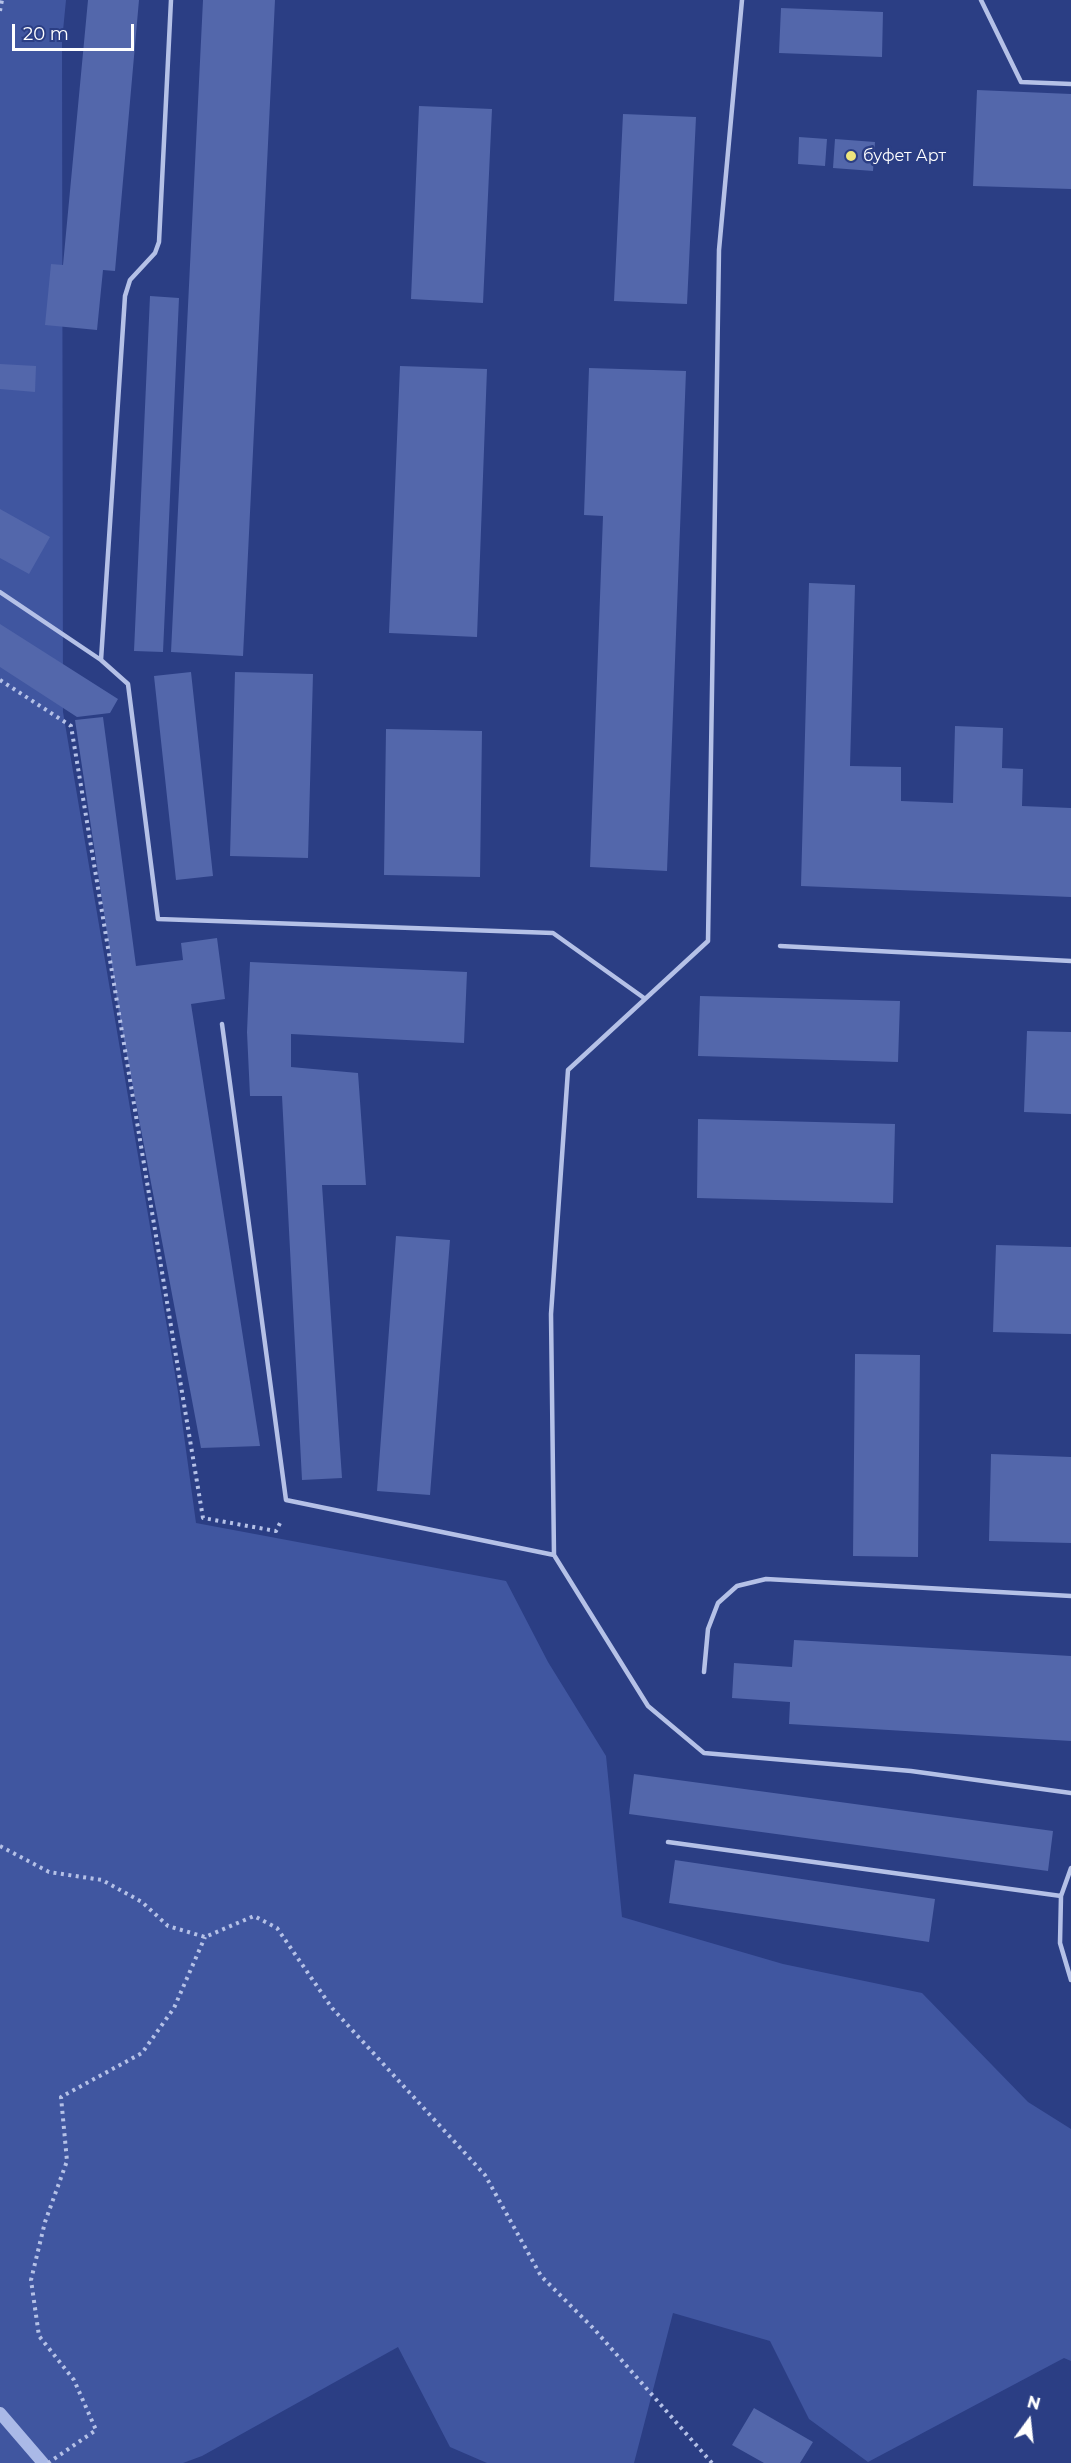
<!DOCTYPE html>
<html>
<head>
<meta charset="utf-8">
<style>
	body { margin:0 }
	#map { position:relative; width:1071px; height:2463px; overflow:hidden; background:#2b3e84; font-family:Montserrat,sans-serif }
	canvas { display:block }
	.north { position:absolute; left:999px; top:2391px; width:60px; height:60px; -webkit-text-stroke:4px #2b3e84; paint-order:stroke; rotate:15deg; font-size:16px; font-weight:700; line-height:24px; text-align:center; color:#fff }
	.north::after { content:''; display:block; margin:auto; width:21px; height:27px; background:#fff; clip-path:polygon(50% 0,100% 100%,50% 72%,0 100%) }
	.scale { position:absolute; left:12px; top:24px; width:122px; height:27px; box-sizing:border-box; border:3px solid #fff; border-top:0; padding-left:8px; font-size:18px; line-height:21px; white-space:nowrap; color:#fff; -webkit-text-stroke:4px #2b3e84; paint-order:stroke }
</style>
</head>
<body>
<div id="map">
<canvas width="1071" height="2463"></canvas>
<div class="north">N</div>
<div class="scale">20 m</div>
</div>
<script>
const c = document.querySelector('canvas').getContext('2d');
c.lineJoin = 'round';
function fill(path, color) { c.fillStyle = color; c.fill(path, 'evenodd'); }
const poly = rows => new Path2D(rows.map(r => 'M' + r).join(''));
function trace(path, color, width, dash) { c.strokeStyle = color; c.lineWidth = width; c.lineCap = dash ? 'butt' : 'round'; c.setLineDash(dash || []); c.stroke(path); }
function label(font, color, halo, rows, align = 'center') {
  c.font = font + ' Montserrat,sans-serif'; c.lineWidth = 5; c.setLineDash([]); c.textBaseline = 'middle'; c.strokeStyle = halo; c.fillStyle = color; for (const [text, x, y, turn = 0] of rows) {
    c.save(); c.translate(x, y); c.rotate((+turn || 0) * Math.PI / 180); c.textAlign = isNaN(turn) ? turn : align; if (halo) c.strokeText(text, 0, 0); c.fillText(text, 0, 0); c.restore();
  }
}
fill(poly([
	[0,0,66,0,62,41,63,712,178,1392,196,1523,506,1581,548,1662,606,1756,622,1917,783,1964,922,1993,1028,2102,1071,2129,1071,2361,1064,2358,868,2462,809,2419,770,2341,673,2313,634,2463,487,2463,450,2447,398,2347,202,2456,183,2463,0,2463]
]), '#4056a0');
trace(poly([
	[0,2413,43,2463]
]), '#aab9e7', 12);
fill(poly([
	[88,0,139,0,115,271,103,270,97,330,45,325,51,264,63,265],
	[203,0,275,0,243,656,171,652],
	[781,8,883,12,882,57,779,53],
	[977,90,1071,94,1071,189,973,186],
	[419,106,492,109,483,303,411,299],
	[623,114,696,117,687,304,614,301],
	[799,137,827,139,825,166,798,164],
	[835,139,875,142,873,171,833,168],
	[150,296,179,298,163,652,134,651],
	[0,364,36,366,35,392,0,389],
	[400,366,487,369,477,637,389,633],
	[589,368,686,371,667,871,590,867,603,516,584,515],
	[0,509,50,537,29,574,0,558],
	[809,583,855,585,850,766,901,767,901,801,953,803,955,726,1003,728,1002,768,1023,769,1022,806,1071,808,1071,897,801,886],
	[0,624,118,699,110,713,77,717,0,667],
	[191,672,213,876,176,880,154,676],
	[235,672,313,674,308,858,230,856],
	[103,717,136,966,183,960,181,943,217,938,225,999,191,1004,260,1446,201,1448,119,1013,75,720],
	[386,729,482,731,480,877,384,875],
	[250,962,467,972,464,1043,291,1034,291,1067,358,1073,366,1185,322,1185,342,1478,302,1480,282,1096,250,1096,247,1032],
	[700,996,900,1001,898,1062,698,1056],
	[1027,1031,1071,1032,1071,1114,1024,1112],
	[698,1119,895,1124,893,1203,697,1198],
	[396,1236,450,1240,430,1495,377,1491],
	[996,1245,1071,1247,1071,1334,993,1332],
	[855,1354,920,1355,918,1557,853,1556],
	[991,1454,1071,1457,1071,1543,989,1541],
	[794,1640,1071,1656,1071,1741,789,1724,790,1702,732,1698,734,1663,792,1667],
	[634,1774,1053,1831,1048,1871,629,1814],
	[675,1860,935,1899,929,1942,669,1903],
	[754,2408,813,2442,800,2463,764,2463,732,2445]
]), '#5367ab');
trace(poly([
	[0,11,2,0],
	[0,680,71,726,203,1518,276,1531,280,1523],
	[0,1846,49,1872,102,1880,142,1902,168,1926,205,1937,254,1916,277,1928,332,2008,485,2175,541,2276,595,2330,712,2463],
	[48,2463,96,2430,74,2380,39,2336,31,2280,45,2222,67,2161,61,2097,142,2053,174,2008,205,1937]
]), '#b5c1e7', 4, [3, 4.5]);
trace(poly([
	[742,0,719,250,708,941,568,1070,551,1314,554,1555,648,1706,704,1753,911,1771,1071,1793],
	[981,0,1021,82,1071,84],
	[0,592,101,660,125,296,130,280,155,253,159,242,171,0],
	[101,660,128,684,158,919,553,933,644,998],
	[780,946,1071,961],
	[222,1024,286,1500,554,1555],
	[704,1672,708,1629,718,1603,737,1586,766,1579,1071,1596],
	[668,1842,1061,1896],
	[1071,1868,1061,1896,1060,1943,1071,1980]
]), '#b5c1e7', 4.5);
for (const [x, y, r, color] of [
	[851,156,6,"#ede57d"]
]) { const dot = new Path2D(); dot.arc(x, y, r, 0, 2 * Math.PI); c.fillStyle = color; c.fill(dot); trace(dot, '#2b3e84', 2); }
label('16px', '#fff', '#2b3e84', [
	["буфет Арт",863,156]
], 'left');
</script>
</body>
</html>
